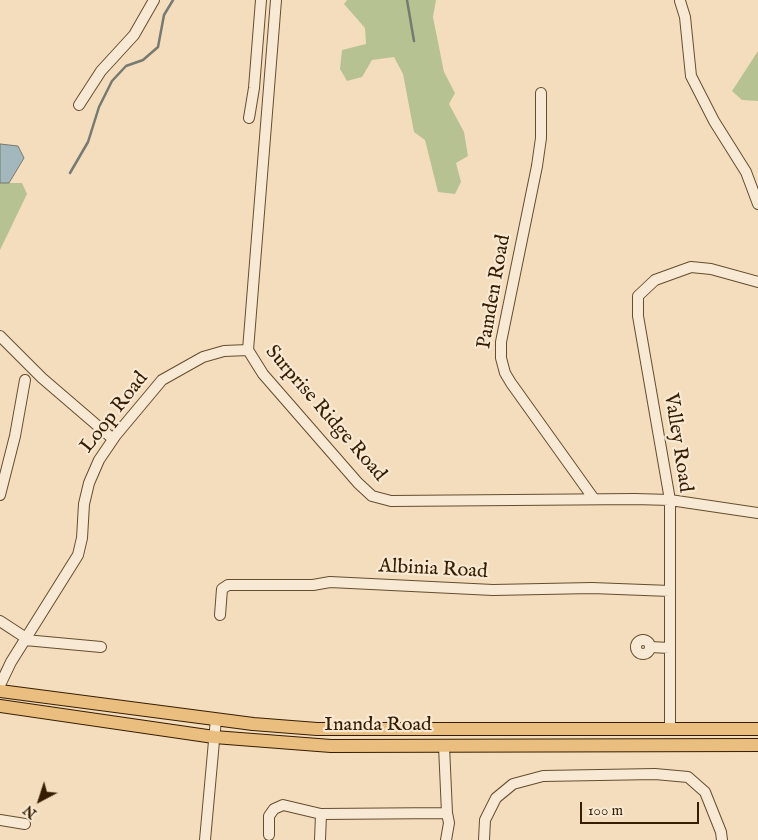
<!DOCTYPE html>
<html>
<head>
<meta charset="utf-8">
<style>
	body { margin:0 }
	#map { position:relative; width:758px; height:840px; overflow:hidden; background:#f3ddbc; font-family:"IM FELL English",serif }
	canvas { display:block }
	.north { position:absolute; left:15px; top:775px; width:50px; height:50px; -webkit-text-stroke:4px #f7e9d3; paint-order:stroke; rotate:220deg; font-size:14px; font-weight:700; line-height:20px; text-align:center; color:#361d00 }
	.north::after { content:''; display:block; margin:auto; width:18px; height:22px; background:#361d00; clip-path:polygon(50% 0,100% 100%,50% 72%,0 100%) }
	.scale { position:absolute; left:580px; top:802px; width:119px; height:22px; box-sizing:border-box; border:2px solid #361d00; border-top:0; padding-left:6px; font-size:15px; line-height:18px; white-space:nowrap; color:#361d00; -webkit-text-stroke:4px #f7e9d3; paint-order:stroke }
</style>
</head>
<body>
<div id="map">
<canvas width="758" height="840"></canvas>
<div class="north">N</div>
<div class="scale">100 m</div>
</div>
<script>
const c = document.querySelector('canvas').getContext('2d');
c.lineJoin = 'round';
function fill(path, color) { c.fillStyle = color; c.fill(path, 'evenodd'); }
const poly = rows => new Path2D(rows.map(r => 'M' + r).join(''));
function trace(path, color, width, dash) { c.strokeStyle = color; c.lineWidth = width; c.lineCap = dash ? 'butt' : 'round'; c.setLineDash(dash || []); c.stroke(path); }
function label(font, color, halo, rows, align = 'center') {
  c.font = font + ' "IM FELL English",serif'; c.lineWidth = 4.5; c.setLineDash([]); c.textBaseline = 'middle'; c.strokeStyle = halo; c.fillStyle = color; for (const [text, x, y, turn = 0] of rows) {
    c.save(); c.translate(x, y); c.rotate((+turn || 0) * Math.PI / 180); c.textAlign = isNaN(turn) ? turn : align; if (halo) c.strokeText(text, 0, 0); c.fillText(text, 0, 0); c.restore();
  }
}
fill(poly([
	[347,0,436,0,433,17,444,72,455,93,449,104,464,132,468,156,456,163,461,182,455,194,438,192,425,140,414,132,403,74,394,57,372,60,362,77,347,81,340,69,342,50,366,44,365,28,344,4],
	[758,51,758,101,742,100,732,91],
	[0,183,22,183,27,194,0,250]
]), '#b7c293');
const water = poly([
	[0,144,18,146,24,158,9,183,0,183,0,144]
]);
fill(water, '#a3b8bd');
trace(water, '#777a71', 1);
trace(poly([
	[407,0,414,41],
	[70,173,88,142,99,107,112,81,126,66,143,60,158,47,164,15,173,0]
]), '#777a71', 2.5);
const minor = poly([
	[276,0,248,350,263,374,358,483,372,496,391,501,635,499,670,500,758,513],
	[680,1,685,17,691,76,714,121,746,172,758,204],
	[541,93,541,138,537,166,501,342,501,358,505,373,511,383,594,499],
	[79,105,101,71,134,35,154,0],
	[249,118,254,88,261,0],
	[0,336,42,378,113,439],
	[0,495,15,436,25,380],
	[220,615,222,589,228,585,313,585,330,582,493,590,592,588,670,591],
	[0,621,26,638],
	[25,640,101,647],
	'636 647a7 7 0 1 1 14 0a7 7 0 1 1-14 0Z',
	[650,647,670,648],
	[0,685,11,662,78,555,82,538,84,504,89,483,99,460,116,435,162,380,203,357,224,351,248,350],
	[670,729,670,500,638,316,638,296,655,280,691,267,711,269,758,282],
	[444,746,447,813,449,823,446,840],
	[0,820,25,824],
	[269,835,269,816,274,809,283,805,321,814,447,813],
	[205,840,216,719],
	[320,840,321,814],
	[484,840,485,820,496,798,513,784,543,776,655,774,688,777,705,792,721,832,722,840]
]);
const major = poly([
	[0,691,253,724,317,729,758,729],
	[0,706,214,737,331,746,758,745]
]);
trace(minor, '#654d2f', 12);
trace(major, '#361d00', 14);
trace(minor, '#f7e9d3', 10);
trace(major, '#eabe7e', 12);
label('20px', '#361d00', '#f7e9d3', [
	["Pamden Road",495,292,-80],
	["Loop Road",115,413,-52],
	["Surprise Ridge Road",325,414,49],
	["Valley Road",677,443,81],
	["Albinia Road",433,570,3],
	["Inanda Road",378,726]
]);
</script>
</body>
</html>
